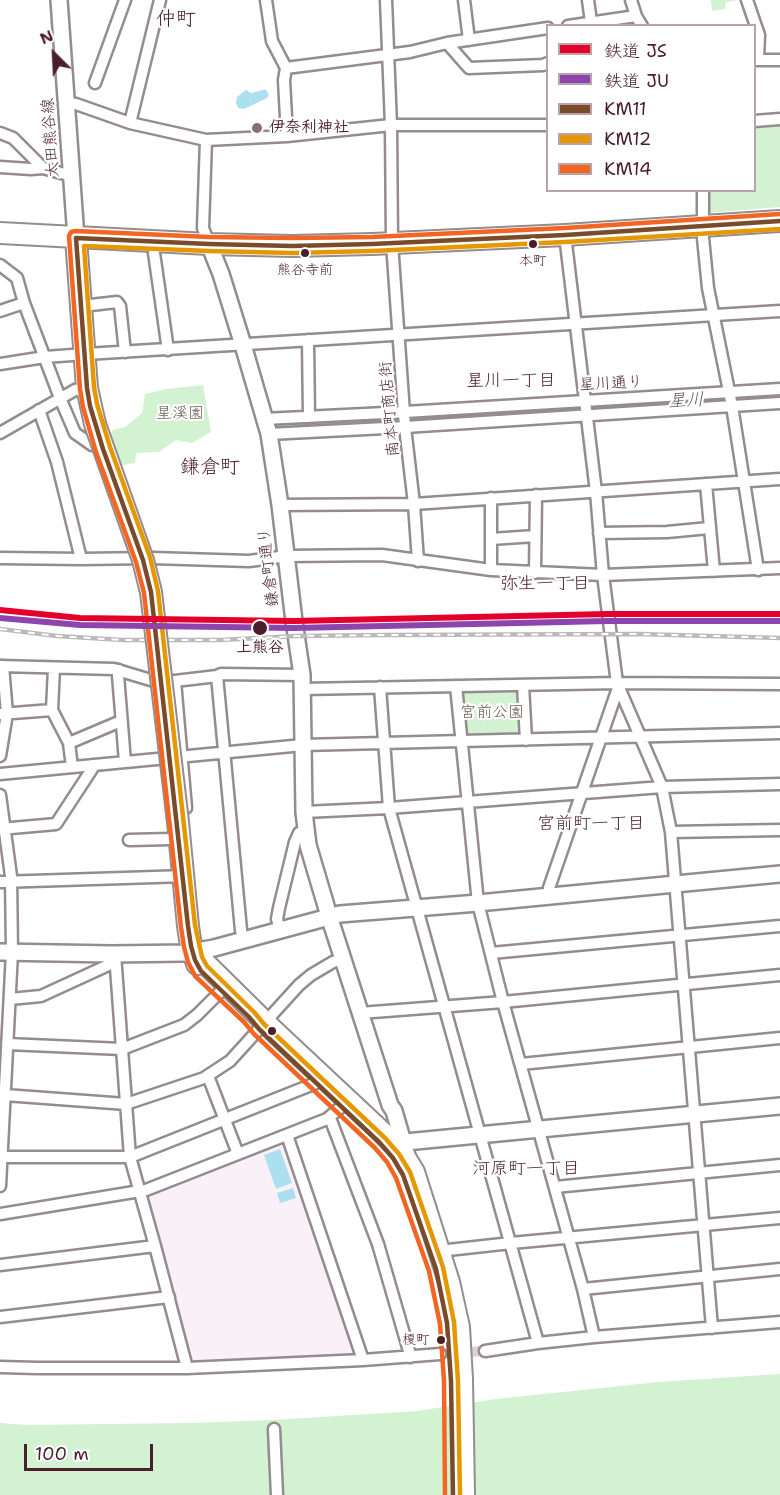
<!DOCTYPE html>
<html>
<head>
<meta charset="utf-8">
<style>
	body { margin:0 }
	#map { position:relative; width:780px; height:1495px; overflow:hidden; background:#fff; font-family:"Shantell Sans","Klee One",sans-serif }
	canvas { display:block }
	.legend { position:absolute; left:546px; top:24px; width:210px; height:168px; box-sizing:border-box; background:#fff; border:2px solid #b7a5aa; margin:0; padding:8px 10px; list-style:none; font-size:18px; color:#4a1f2b }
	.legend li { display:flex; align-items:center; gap:12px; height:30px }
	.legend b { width:30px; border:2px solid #b7a5aa }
	.north { position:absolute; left:24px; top:24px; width:60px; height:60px; -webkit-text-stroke:4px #fff; paint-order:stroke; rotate:336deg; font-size:16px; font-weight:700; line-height:24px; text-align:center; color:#4a1f2b }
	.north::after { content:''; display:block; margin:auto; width:21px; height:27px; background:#4a1f2b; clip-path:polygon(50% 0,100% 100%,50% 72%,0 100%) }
	.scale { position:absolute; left:24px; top:1444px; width:129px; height:27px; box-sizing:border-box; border:3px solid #4a1f2b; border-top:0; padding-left:8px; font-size:18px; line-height:21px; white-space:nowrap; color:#4a1f2b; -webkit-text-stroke:4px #fff; paint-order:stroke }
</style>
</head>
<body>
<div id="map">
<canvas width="780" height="1495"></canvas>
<ul class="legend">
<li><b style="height:8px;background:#e4002b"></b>鉄道 JS</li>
<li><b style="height:8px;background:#8e44ad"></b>鉄道 JU</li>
<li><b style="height:8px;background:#7a4b2a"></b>KM11</li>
<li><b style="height:8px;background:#e69804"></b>KM12</li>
<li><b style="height:8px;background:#f26522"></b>KM14</li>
</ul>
<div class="north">N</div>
<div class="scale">100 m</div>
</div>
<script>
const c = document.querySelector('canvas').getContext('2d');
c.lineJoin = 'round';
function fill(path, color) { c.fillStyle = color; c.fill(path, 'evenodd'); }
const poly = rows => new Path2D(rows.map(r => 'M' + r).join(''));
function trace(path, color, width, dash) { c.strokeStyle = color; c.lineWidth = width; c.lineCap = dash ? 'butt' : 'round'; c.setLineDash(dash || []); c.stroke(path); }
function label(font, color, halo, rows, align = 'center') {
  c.font = font + ' "Shantell Sans","Klee One",sans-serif'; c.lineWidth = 4.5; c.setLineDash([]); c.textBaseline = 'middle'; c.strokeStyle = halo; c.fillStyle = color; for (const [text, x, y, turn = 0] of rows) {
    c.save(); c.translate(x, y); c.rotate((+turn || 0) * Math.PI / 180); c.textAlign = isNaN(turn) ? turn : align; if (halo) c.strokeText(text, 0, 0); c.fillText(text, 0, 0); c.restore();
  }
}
fill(poly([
	[281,1142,284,1143,356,1352,353,1355,192,1363,189,1361,146,1199,149,1194]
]), '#f9f1f7');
fill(poly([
	[711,0,739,0,726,2,725,9,712,11],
	[780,122,780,207,707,213,707,191,754,190,755,124],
	[203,385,211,432,192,443,176,440,159,452,136,453,135,463,117,466,110,436,113,430,125,427,142,413,145,394,166,389],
	[462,689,520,689,522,736,466,737],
	[780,1374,780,1495,0,1495,0,1423,27,1425,189,1423,273,1420,417,1411,496,1399,658,1382]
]), '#d2f2d1');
fill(poly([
	[246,90,251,93,263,90,266,90,269,95,267,98,244,109,238,108,236,103,237,97],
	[280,1149,292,1183,276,1189,264,1155],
	[293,1188,296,1198,280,1203,277,1193]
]), '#ace0f0');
trace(poly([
	[593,407,780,396],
	[413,418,577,408],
	[274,426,381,420]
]), '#ace0f0', 15);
trace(poly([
	[440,1354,485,1351]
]), '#dbd2d5', 10, [10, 5]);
const street = poly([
	[266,0,272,41,286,68,284,80,287,136],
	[386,0,391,125,392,243,405,427,414,504,418,561],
	[464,0,469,40],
	[588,0,591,22],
	[631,0,636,16,642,26],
	[747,0,759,35,758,60],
	[568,26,636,16],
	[447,43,469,68,543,65,548,63],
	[754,60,780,60],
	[286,68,410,52,447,43,548,28],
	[95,83,125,0],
	[67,103,76,104,130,123,206,140,287,136,391,125,548,125],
	[754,121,780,119],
	[130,123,160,0],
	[0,133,13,138,43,168],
	[206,140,203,228,209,244],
	[0,167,31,169,43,168,72,176],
	[703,190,703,238,708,288,732,406,758,570],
	[565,235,596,492,603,575,617,683,662,787,671,832,712,1328],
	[154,253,168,350],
	[0,265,17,278,24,303,60,398,75,433,92,445],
	[82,306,117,302,120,306,125,352],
	[0,311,24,303],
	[308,340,309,417],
	[0,364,45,357,86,354,780,311],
	[39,410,57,462,81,559],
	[264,419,405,412,780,389],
	[0,433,75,390,87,388],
	[269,434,405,427,780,403],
	[706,484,714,571],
	[491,498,491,570],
	[280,505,414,504,780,479],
	[599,533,667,532,709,528],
	[491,539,535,536],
	[0,558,81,559,152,558,249,561,287,556,382,555,491,570,603,575,780,568],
	[535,573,536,495],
	[0,666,114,669,154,681,175,681,217,676,221,674,302,675],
	[54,668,52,710,69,743,72,767],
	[119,670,118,675,125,762],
	[217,676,241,930,243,940],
	[175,681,186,808],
	[523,685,526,740],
	[456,686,478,903,503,1002,583,1289,594,1337],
	[380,687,389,808,538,1343],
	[303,689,617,683,780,684],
	[0,714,52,710],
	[69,743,121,721],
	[0,756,7,714,3,666],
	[0,774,303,745,780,733],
	[0,795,11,876,12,952,0,1186],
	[304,812,389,808,662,787,780,784],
	[0,829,56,824,92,769,93,765],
	[671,832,780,830],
	[129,840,171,839],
	[0,882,186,876],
	[549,896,549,888,618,688],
	[280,930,277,919,279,908,295,842,299,833,306,832],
	[491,953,780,926],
	[115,954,130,1157,155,1246,187,1368],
	[10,999,41,996,115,962],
	[360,1013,503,1002,780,975],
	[7,1044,122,1049,184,1025,197,1015,227,985],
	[521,1064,780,1038],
	[208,1076,238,1154],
	[5,1095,126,1104,204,1078,230,1061,299,985,311,975,333,962,343,959],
	[330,1118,378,1244,409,1351,410,1357],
	[287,1135,363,1360],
	[0,1157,130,1157,316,1083,321,1077],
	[555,1187,780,1165],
	[0,1214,146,1190,327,1119,348,1101],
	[439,1252,448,1250,511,1243,780,1218],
	[0,1265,155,1246],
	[583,1289,780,1269],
	[0,1317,169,1297],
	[485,1351,538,1343,594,1337,780,1322],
	[0,1367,37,1368,187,1368,363,1360,440,1354],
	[274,1429,277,1495]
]);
const secondary = poly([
	[59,0,76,238],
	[209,244,221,274,243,345,269,434,280,505,294,621,302,675,304,812,308,845,329,916,390,1105,394,1111,408,1159],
	[0,952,112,954,185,953,214,948,340,914,478,903,780,874],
	[395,1143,780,1106]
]);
const highway = poly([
	[0,233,209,244,292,246,372,244,565,235,780,221],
	[76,238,87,388,95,424],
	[178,822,188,926,191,946,197,964],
	[194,952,274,1031,382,1132,403,1154,414,1172,449,1282,459,1327,462,1379,464,1495]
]);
trace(street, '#948c8e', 15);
trace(secondary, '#948c8e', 20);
trace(highway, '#948c8e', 24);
trace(street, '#fff', 10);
trace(secondary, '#fff', 15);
trace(highway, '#fff', 20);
const rail = poly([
	[0,629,57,636,123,640,221,640,296,636,385,635,638,634,780,638]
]);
trace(rail, '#bdb8b9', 4.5);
trace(rail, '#fff', 2, [7]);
const highwayBridge = poly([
	[95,424,143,560,151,592,178,822]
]);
trace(highwayBridge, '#948c8e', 24, []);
trace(highwayBridge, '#fff', 20);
trace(poly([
	[453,1495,451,1381,447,1323,436,1269,403,1175,393,1158,380,1143,259,1029,249,1017,201,971,195,960,191,946,188,926,151,592,143,560,103,449,90,406,87,388,76,238,209,244,292,246,372,244,565,235,780,221]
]), '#7a4b2a', 4.5);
trace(poly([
	[460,1495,458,1381,454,1322,443,1267,410,1172,399,1154,385,1138,264,1024,254,1012,207,966,202,957,195,925,158,591,150,557,110,447,97,404,94,387,84,246,209,251,292,253,372,251,565,242,780,229]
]), '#e69804', 4.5);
trace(poly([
	[445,1495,444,1381,440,1324,429,1271,396,1178,387,1162,375,1148,254,1034,244,1022,195,976,188,962,184,947,181,927,144,593,136,562,96,452,83,407,80,389,69,236,71,232,76,231,209,237,292,238,372,237,565,228,780,214]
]), '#f26522', 4.5);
trace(poly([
	[0,610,80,618,294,621,608,614,780,614]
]), '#e4002b', 6);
trace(poly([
	[0,618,80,625,294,628,608,621,780,621]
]), '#8e44ad', 6);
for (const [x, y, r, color] of [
	[257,128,6,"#896d75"],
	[533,244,5,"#4a1f2b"],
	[305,253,5,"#4a1f2b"],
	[260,628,8,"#4a1f2b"],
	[272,1031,5,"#4a1f2b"],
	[441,1340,5,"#4a1f2b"]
]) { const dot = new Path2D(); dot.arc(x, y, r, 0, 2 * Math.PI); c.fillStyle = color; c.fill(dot); trace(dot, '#fff', 2); }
label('14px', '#4a1f2b', '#fff', [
	["本町",533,261],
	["熊谷寺前",305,270],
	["榎町",430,1340,"right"]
]);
label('bold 16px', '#4a1f2b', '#fff', [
	["伊奈利神社",269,128]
], 'left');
label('16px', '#4a1f2b', '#fff', [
	["太田熊谷線",51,138,-94],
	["星川通り",611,384,-3],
	["南本町商店街",390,409,-95],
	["鎌倉町通り",269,567,-97]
]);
label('16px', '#685b52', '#fff', [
	["星溪園",180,414],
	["宮前公園",492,713]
]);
label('bold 16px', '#4a1f2b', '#fff', [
	["上熊谷",260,648]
]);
label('18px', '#4a1f2b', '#fff', [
	["星川一丁目",511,381],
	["弥生一丁目",545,584],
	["宮前町一丁目",591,824],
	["河原町一丁目",526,1169]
]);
label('italic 18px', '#5d5564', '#fff', [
	["星川",686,401,-3]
]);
label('20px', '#4a1f2b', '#fff', [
	["仲町",176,20],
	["鎌倉町",210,468]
]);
</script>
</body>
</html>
